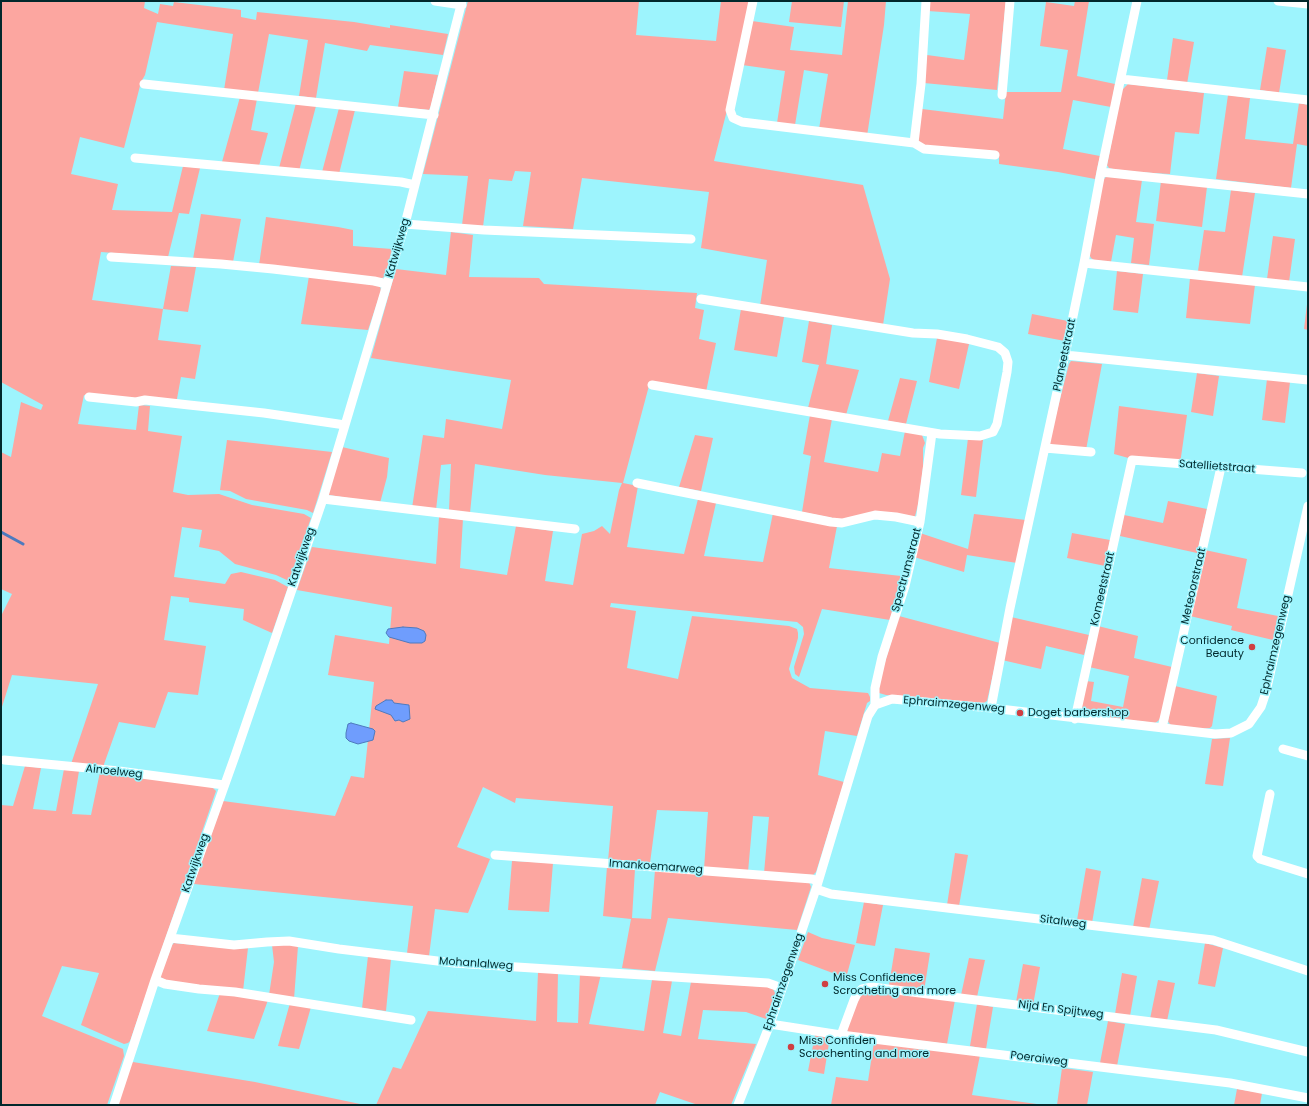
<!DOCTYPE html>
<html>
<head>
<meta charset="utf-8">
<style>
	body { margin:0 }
	#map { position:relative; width:1309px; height:1106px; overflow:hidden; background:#9df4fd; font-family:Poppins,sans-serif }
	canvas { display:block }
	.frame { position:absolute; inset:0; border:2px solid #01282c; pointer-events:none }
</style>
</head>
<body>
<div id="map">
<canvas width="1309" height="1106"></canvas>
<div class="frame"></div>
</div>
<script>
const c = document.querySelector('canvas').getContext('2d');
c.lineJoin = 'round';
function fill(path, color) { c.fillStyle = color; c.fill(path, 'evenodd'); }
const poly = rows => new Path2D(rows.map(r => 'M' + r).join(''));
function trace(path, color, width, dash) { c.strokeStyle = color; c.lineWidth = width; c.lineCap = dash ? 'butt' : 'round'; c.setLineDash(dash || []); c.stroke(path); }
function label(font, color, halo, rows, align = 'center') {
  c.font = font + ' Poppins,sans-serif'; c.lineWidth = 3; c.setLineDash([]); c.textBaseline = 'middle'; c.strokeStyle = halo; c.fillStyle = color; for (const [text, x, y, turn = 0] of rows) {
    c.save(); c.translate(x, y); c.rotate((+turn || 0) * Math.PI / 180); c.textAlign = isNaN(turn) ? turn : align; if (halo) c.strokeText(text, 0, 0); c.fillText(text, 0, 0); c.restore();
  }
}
fill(poly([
	[1,1,145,1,144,8,158,14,160,4,173,6,174,2,241,10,241,17,256,20,257,12,354,22,390,28,390,25,448,34,443,55,370,45,367,51,325,43,316,98,299,96,308,40,269,34,258,93,224,90,233,34,157,22,145,75,141,82,124,148,80,137,71,174,118,184,112,210,172,212,183,166,200,168,189,214,179,213,168,257,101,252,92,300,163,309,171,266,196,267,188,312,163,309,158,340,201,345,195,379,181,377,176,404,134,402,84,395,78,424,136,430,139,405,150,406,148,431,182,436,173,492,188,495,219,494,252,505,304,514,311,518,289,581,276,575,235,564,219,551,199,547,202,530,182,527,174,577,225,584,231,574,241,572,275,580,288,587,272,633,243,620,244,609,189,602,189,598,171,596,164,640,206,646,198,695,168,692,155,728,119,722,103,767,71,764,98,684,12,675,1,710,1,616,12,594,1,589,1,452,11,457,21,402,41,410,43,405,1,382],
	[468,1,639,1,636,35,716,41,721,1,750,1,734,83,714,161,863,185,890,279,883,325,760,306,767,260,701,248,709,192,582,178,573,229,523,226,531,172,515,171,512,181,489,179,483,227,462,225,468,176,423,174],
	[792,1,844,1,841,27,789,22],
	[848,1,886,1,884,25,867,136,819,129,828,74,804,70,795,125,777,123,785,71,742,65,752,21,794,27,790,50,842,55],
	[928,1,1006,1,997,90,924,83,927,55,964,60,970,14,928,11],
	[1075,1,1089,1,1077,76,1115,84,1111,107,1073,100,1063,149,1100,156,1095,179,1058,172,999,164,999,153,926,147,918,141,922,109,1003,119,1006,92,1061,92,1068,50,1040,46,1046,2,1074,6],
	[1173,38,1194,42,1187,84,1167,80],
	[1267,47,1286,50,1279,93,1260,90],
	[404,71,438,75,431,106,429,110,398,107],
	[1128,84,1204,93,1199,134,1175,132,1170,174,1137,172,1113,169,1109,168,1107,165,1122,90],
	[1228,95,1250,98,1245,139,1293,144,1299,103,1308,105,1308,146,1297,144,1291,188,1216,179],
	[240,97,257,99,251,130,268,133,259,166,222,162],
	[296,103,316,106,299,171,279,168],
	[339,108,355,110,339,174,322,172],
	[1107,176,1142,180,1136,222,1154,224,1149,265,1131,263,1134,238,1116,235,1111,262,1094,260,1091,258,1089,254,1103,180],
	[1161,181,1207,187,1202,227,1156,221],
	[1231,190,1255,193,1242,277,1198,271,1204,230,1225,232],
	[201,214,241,219,233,262,193,259],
	[266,217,338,227,353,230,353,246,392,249,385,276,381,279,259,265],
	[451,232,473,235,469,277,539,278,544,284,697,293,695,308,704,310,699,339,716,343,706,392,650,382,623,483,638,486,627,547,684,554,698,499,716,503,704,556,763,562,773,513,837,526,829,568,901,576,890,620,822,609,799,677,795,674,794,667,804,634,803,627,797,622,611,603,610,607,636,611,627,668,678,679,692,616,789,626,797,629,798,633,798,638,789,669,792,678,810,688,868,693,870,697,870,701,867,703,857,736,825,731,818,775,844,782,816,872,813,875,764,873,769,817,753,816,748,872,704,869,708,812,657,810,650,863,608,861,613,806,516,798,515,803,483,787,457,847,490,859,468,913,435,909,429,956,407,953,413,906,194,884,223,801,335,816,351,776,364,778,374,682,328,675,335,635,389,644,392,607,297,590,312,547,436,564,439,517,463,519,460,568,507,575,516,526,553,531,545,581,573,585,582,534,594,531,602,526,610,534,619,490,622,483,545,475,475,464,470,513,449,510,451,464,441,465,436,510,412,508,423,435,444,438,446,419,502,429,511,380,371,358,396,269,446,275],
	[1273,236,1295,239,1289,282,1267,279],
	[1117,271,1143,274,1138,313,1113,310],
	[309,276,380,286,381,291,368,330,301,324],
	[1190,278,1255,285,1250,324,1186,318],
	[1308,296,1308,330,1304,329],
	[741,309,784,317,777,357,734,350],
	[1032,314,1068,321,1065,341,1028,334],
	[809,321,832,325,826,364,859,370,846,415,808,408,819,365,802,362],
	[937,338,954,340,969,344,959,389,929,382],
	[1071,361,1102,364,1086,450,1051,445,1049,442,1069,364],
	[1197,373,1219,376,1213,416,1191,412],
	[900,378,917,381,906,424,888,421],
	[1267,379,1290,382,1285,423,1262,420],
	[1119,406,1187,415,1180,464,1132,459,1114,454],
	[810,415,832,419,824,462,878,472,882,453,900,456,905,431,922,435,925,443,923,448,923,467,919,501,915,516,913,517,843,520,802,512,811,456,803,454],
	[695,435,713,438,701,491,679,487],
	[968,438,983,440,976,497,961,495],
	[227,440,332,452,313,513,307,510,246,499,230,491,220,490],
	[342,447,389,458,387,477,380,503,329,495,328,493],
	[1168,501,1207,509,1197,553,1120,536,1124,515,1163,523],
	[974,514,1026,520,1017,563,967,555,964,572,914,557,920,533,968,549],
	[1072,533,1110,540,1105,566,1067,558],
	[1205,550,1247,559,1237,608,1278,616,1273,640,1231,630,1232,626,1190,616],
	[899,616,1000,643,987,701,982,704,886,695,879,693,879,682],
	[1011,617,1089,635,1084,655,1046,646,1041,669,1002,660],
	[1098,626,1138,636,1134,658,1172,667,1161,717,1158,721,1155,723,1085,715,1081,714,1079,711,1086,681,1094,682,1091,701,1123,707,1129,676,1089,667],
	[1175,686,1217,696,1212,726,1210,728,1199,729,1171,725,1169,723,1168,721],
	[1230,738,1223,786,1205,784,1212,739],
	[25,766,41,768,33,809,56,811,64,769,79,771,72,814,91,815,100,772,212,787,216,791,130,1041,128,1043,124,1044,81,1025,99,973,62,966,42,1016,123,1049,124,1056,107,1105,1,1105,1,805,13,806],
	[955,853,968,855,959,906,947,905],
	[512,861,553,863,549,912,508,910],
	[607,867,635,869,632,918,651,919,655,870,809,882,811,887,797,930,668,918,655,971,622,968,631,919,603,916],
	[1086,868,1101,871,1092,923,1077,920],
	[1142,878,1159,881,1149,930,1133,927],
	[864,902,883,905,875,946,856,943],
	[808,932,822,938,855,945,846,978,798,960],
	[174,943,236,949,248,948,243,991,170,982,160,977,172,945],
	[1205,943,1223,948,1215,987,1198,984],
	[287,944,298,946,294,999,269,995,274,962,272,945],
	[895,948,930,953,924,991,889,985],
	[368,956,391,959,386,1011,362,1008],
	[969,958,985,960,977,997,961,995],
	[1023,964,1040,967,1033,1005,1016,1002],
	[538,972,558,973,557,1022,578,1023,580,973,601,974,589,1024,644,1031,652,980,672,981,663,1033,681,1036,691,982,768,987,773,989,775,993,766,1019,746,1012,703,1010,698,1039,756,1044,731,1105,698,1105,660,1092,655,1105,376,1105,393,1067,401,1069,428,1011,536,1021],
	[1122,973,1137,976,1130,1016,1115,1014],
	[1158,980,1175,983,1167,1021,1150,1019],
	[871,990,955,1000,947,1044,848,1032,847,1030,856,1000,866,991],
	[220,993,268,1000,254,1039,207,1031],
	[290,1003,311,1007,299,1049,278,1046],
	[977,1004,993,1007,986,1049,970,1046],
	[1108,1021,1125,1024,1117,1066,1100,1063],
	[815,1035,830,1037,824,1074,808,1071],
	[874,1042,980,1055,972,1095,1044,1105,831,1105,836,1077,868,1081],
	[133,1062,255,1082,365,1105,117,1105,131,1064],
	[1062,1068,1093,1072,1087,1105,1057,1105],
	[1237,1089,1262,1093,1260,1105,1234,1105]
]), '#fca6a0');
const water = poly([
	[403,627,417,628,424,631,426,635,425,641,422,643,410,643,389,637,386,633,388,629,403,627],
	[386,700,392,700,394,703,409,705,410,719,403,722,399,720,395,721,391,715,375,709,376,706,386,700],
	[351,723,373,729,375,731,373,740,358,744,349,741,346,738,346,733,348,724,351,723]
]);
fill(water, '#6f9dfd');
trace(water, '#4e7abe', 1);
trace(poly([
	[1,532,23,544]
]), '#4e7abe', 3);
trace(poly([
	[435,1,462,5],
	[753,1,730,110,733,118,742,122,914,143,924,149,995,155],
	[1278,1,1308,4],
	[1121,79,1308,100],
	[144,84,434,115],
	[1002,95,1010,1],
	[914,143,921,84,926,1],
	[135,158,401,182,415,185],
	[1101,172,1308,194],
	[405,224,484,230,691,239],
	[111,257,221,264,273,269,374,281,387,284],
	[1084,263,1308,287],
	[1065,355,1308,380],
	[652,385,940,434,980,436,993,432,997,424,1007,372,1008,362,1005,353,998,347,967,339,937,334,913,333,701,299],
	[89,397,136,402,145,400,189,405,264,413,345,425],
	[1045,448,1091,452],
	[637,483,831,522,842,523,875,515,896,517,920,522],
	[323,499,575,529],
	[875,705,875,688,882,657,905,586,920,522,932,433],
	[991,708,1010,608,1065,355,1084,263,1101,172,1137,1],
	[1075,719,1132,460,1302,473],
	[1162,728,1221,467],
	[1283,749,1308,756],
	[4,760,119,771,224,785],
	[1270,794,1257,856,1260,859,1308,874],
	[495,855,812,879,818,881],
	[816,889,831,894,1213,940,1308,971],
	[170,938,234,945,267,942,289,941,339,949,454,963,768,983,782,988],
	[155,980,165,984,199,989,235,992,411,1020],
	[770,1024,841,1035,1230,1083,1308,1098],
	[841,1035,854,1000,857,994,862,989,872,987,1216,1030,1308,1052],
	[114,1105,155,980,235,756,323,499,405,224,462,1],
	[738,1105,770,1024,816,889,868,716,875,705,892,699,991,708,1215,734,1231,733,1249,724,1261,707,1266,692,1308,506]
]), '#fff', 9);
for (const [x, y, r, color] of [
	[1252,647,4,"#cf3f42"],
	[1020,713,4,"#cf3f42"],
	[825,984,4,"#cf3f42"],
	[791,1047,4,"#cf3f42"]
]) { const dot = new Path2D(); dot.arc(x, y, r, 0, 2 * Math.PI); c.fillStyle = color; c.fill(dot); trace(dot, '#9df4fd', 1.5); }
label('11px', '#01282c', '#9df4fd', [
	["Katwijkweg",398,248,-74],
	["Planeetstraat",1065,355,-78],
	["Satellietstraat",1217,467,4],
	["Katwijkweg",302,557,-71],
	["Spectrumstraat",907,570,-75],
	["Meteoorstraat",1194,586,-77],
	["Komeetstraat",1103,589,-77],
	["Ephraimzegenweg",1276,645,-77],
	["Ephraimzegenweg",954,705,5],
	["Ainoelweg",114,772,6],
	["Katwijkweg",196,863,-71],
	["Imankoemarweg",656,867,4],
	["Sitalweg",1063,922,7],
	["Mohanlalweg",476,964,4],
	["Ephraimzegenweg",784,982,-71],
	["Nijd En Spijtweg",1061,1010,7],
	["Poeraiweg",1039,1059,7]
]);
label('11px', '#01282c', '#9df4fd', [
	["Confidence",1244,641,"right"],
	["Beauty",1244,654,"right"],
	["Doget barbershop",1028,713],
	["Miss Confidence",833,978],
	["Scrocheting and more",833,991],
	["Miss Confiden",799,1041],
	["Scrochenting and more",799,1054]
], 'left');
</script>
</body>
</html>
